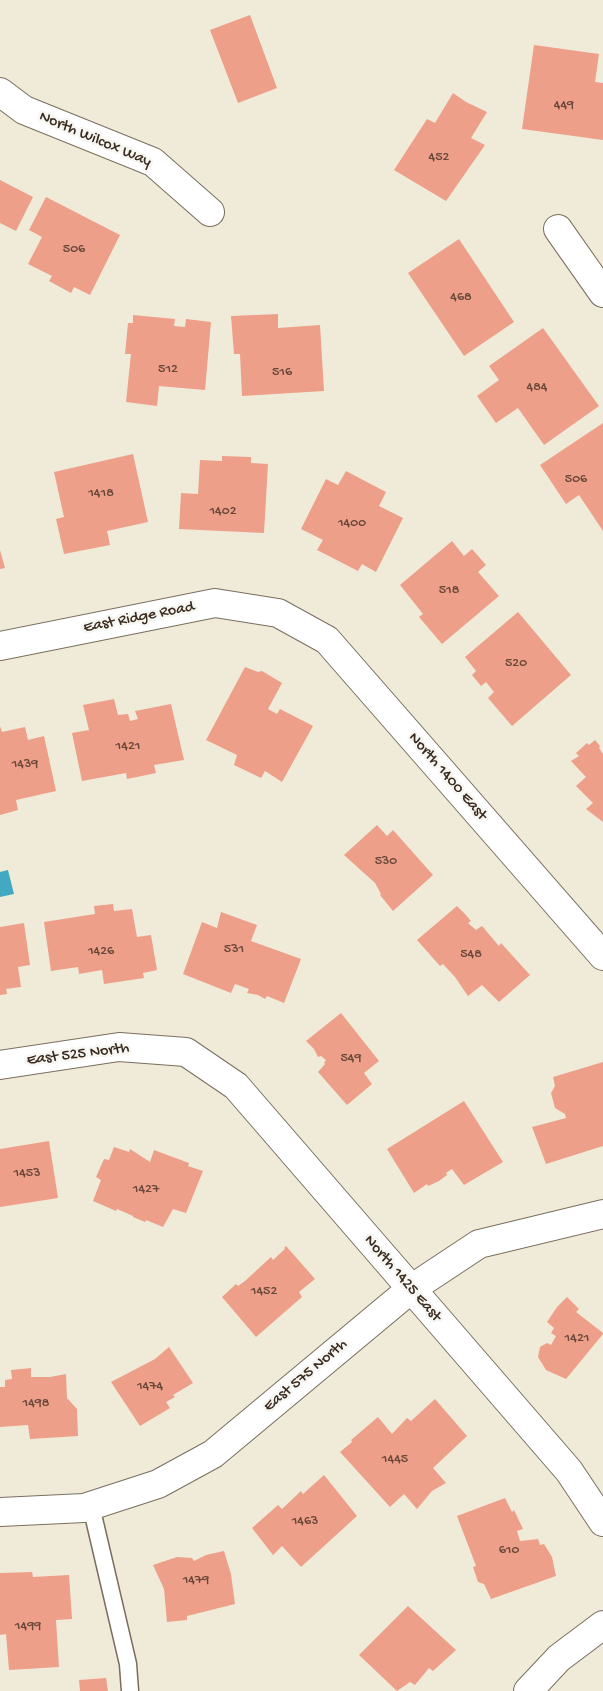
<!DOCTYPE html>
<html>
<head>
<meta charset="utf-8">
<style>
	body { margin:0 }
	canvas { display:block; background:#efebd8 }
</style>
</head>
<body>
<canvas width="603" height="1691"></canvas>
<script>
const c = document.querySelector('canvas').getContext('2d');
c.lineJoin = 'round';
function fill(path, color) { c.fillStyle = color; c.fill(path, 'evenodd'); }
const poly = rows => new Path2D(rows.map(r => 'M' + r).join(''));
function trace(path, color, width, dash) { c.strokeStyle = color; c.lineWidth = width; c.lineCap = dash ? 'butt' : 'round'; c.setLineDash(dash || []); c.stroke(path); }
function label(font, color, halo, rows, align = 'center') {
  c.font = font + ' "Gochi Hand",sans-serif'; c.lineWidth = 5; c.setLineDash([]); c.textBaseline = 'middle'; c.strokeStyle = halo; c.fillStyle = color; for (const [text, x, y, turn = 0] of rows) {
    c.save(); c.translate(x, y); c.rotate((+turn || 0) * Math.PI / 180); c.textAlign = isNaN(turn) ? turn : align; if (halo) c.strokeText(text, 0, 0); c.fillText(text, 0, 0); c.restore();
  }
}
fill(poly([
	[8,870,14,894,0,897,0,872]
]), '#43a9c3');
fill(poly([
	[250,15,277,88,238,103,210,30],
	[534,45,599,54,595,82,603,83,603,140,522,129],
	[453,93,466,102,487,112,471,138,485,145,446,201,394,170,427,119,435,123],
	[0,180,33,197,16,231,0,223],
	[46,197,120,235,90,295,74,287,71,293,49,281,52,276,28,264,42,237,29,230],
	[459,239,514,322,464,356,408,273],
	[278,314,278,328,320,325,324,391,242,396,240,354,234,354,231,316],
	[133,315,175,319,174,326,185,327,186,319,211,322,205,390,159,386,157,406,126,402,131,354,125,354,128,323,133,323],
	[543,328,599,406,544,445,518,408,496,423,477,396,499,380,489,366],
	[603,423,603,531,579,495,566,504,540,465],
	[133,454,148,522,107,531,110,545,64,554,56,519,64,517,54,472],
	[222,456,251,457,251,463,268,464,264,533,179,529,181,493,198,494,200,460,222,461],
	[346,471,386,492,379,506,403,518,376,572,362,564,358,571,317,550,323,540,301,529,326,479,338,485],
	[452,541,464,556,472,549,486,565,478,572,499,596,442,644,419,617,423,614,400,585],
	[0,550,5,568,0,569],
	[518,612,571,675,512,726,488,698,494,692,486,682,481,686,472,675,476,671,465,657],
	[245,667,258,672,262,671,282,683,268,709,277,714,280,709,313,726,282,782,265,771,261,778,234,765,237,755,206,740],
	[114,699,118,715,128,714,130,721,138,719,135,711,171,704,184,760,154,765,156,773,127,779,126,773,82,781,72,733,89,730,83,705],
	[0,726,2,732,25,727,28,740,44,736,56,791,16,800,18,810,0,815],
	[595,740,600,746,599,748,603,754,603,822,586,809,593,803,576,786,586,777,571,761,579,756,576,753,587,743,589,745],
	[377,825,387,836,393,830,433,875,393,911,380,895,381,894,375,883,344,855],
	[113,904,114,911,132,909,137,937,151,935,157,970,143,973,144,978,104,984,102,970,79,974,78,967,51,971,44,922,95,914,94,906],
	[457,906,465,914,471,921,468,923,476,930,482,926,499,946,501,943,530,975,499,1002,482,985,468,996,455,977,443,964,440,966,417,940],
	[221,912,257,925,251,941,301,959,284,1003,267,996,265,999,258,995,247,993,249,989,235,984,231,993,183,974,202,922,217,928],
	[24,923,30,965,18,967,21,987,6,989,7,994,0,995,0,927],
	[341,1013,379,1061,364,1073,372,1084,347,1105,318,1072,325,1064,324,1063,326,1060,321,1056,318,1057,314,1049,306,1041],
	[603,1062,603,1146,546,1164,532,1127,566,1118,565,1114,555,1108,551,1093,555,1086,553,1077],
	[464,1101,503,1162,464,1185,452,1169,446,1173,447,1175,439,1181,428,1186,427,1184,414,1193,387,1149],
	[49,1141,58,1198,0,1207,0,1149],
	[114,1147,129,1152,130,1149,150,1162,154,1150,189,1163,188,1166,203,1171,186,1213,173,1209,163,1227,146,1220,145,1222,133,1217,133,1216,117,1209,116,1211,93,1201,101,1180,96,1177,104,1159,109,1160],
	[286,1246,315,1279,299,1292,302,1297,256,1337,222,1297,236,1284,238,1286,245,1281,271,1257,273,1260,285,1249,284,1248],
	[567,1297,579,1309,576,1312,603,1333,603,1334,566,1379,546,1370,538,1357,540,1347,547,1343,551,1345,556,1336,551,1333,554,1328,547,1322,557,1307],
	[169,1347,193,1383,173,1395,175,1397,166,1402,170,1408,140,1426,111,1382,155,1359],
	[31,1368,31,1377,50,1377,66,1374,67,1398,77,1409,78,1436,30,1439,28,1425,0,1427,0,1387,5,1387,5,1380,12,1379,11,1370],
	[435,1399,467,1436,433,1468,446,1483,432,1491,417,1509,404,1494,390,1507,340,1452,352,1442,351,1440,378,1417,392,1434,407,1418,411,1421],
	[324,1475,357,1516,301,1567,282,1546,273,1555,252,1528,278,1505,282,1509,301,1491,303,1494],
	[505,1498,512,1512,514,1510,523,1529,517,1531,520,1541,538,1539,540,1545,544,1544,552,1557,556,1576,491,1599,484,1584,478,1582,473,1567,476,1566,457,1516],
	[224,1551,231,1574,235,1604,187,1616,187,1620,167,1622,164,1589,153,1565,177,1557,192,1558,194,1561,206,1555],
	[32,1572,33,1577,69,1575,72,1619,56,1620,59,1667,9,1670,6,1634,0,1635,0,1573],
	[408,1606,456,1650,433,1671,429,1668,415,1685,410,1682,397,1691,359,1655],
	[106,1678,108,1691,80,1691,79,1680]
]), '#ee9f89');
const service = poly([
	[91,1506,128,1664,130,1691]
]);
const minor = poly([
	[0,92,24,110,153,162,210,212],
	[558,229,603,293],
	[0,646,215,603,278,613,327,640,603,956],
	[0,1065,119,1047,186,1052,236,1086,569,1471,603,1522],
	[0,1512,84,1508,158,1484,213,1454,411,1289,479,1244,603,1214],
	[528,1691,559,1658,603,1625]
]);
trace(service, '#7a6e5f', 19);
trace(minor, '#7a6e5f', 30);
trace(service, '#fff', 16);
trace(minor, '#fff', 28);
label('14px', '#684739', null, [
	["449",564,106],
	["452",439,158],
	["506",74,250],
	["468",461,298],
	["512",168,370],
	["516",282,373],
	["484",537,388],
	["506",576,480],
	["1418",101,494],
	["1402",223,512],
	["1400",352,524],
	["518",449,591],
	["520",516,664],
	["1421",128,747],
	["1439",25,765],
	["530",386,862],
	["531",234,950],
	["1426",101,952],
	["548",471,955],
	["549",351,1059],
	["1453",27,1174],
	["1427",146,1190],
	["1452",264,1292],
	["1421",577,1339],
	["1474",150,1387],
	["1498",36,1404],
	["1445",395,1460],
	["1463",305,1522],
	["610",509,1551],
	["1479",196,1581],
	["1499",28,1627]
]);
label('16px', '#3b2a1e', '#f6f6f2', [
	["North Wilcox Way",95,140,23],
	["East Ridge Road",139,618,-11],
	["North 1400 East",447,777,49],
	["East 525 North",78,1055,-7],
	["North 1425 East",402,1279,49],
	["East 575 North",306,1376,-40]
]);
</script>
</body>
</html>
